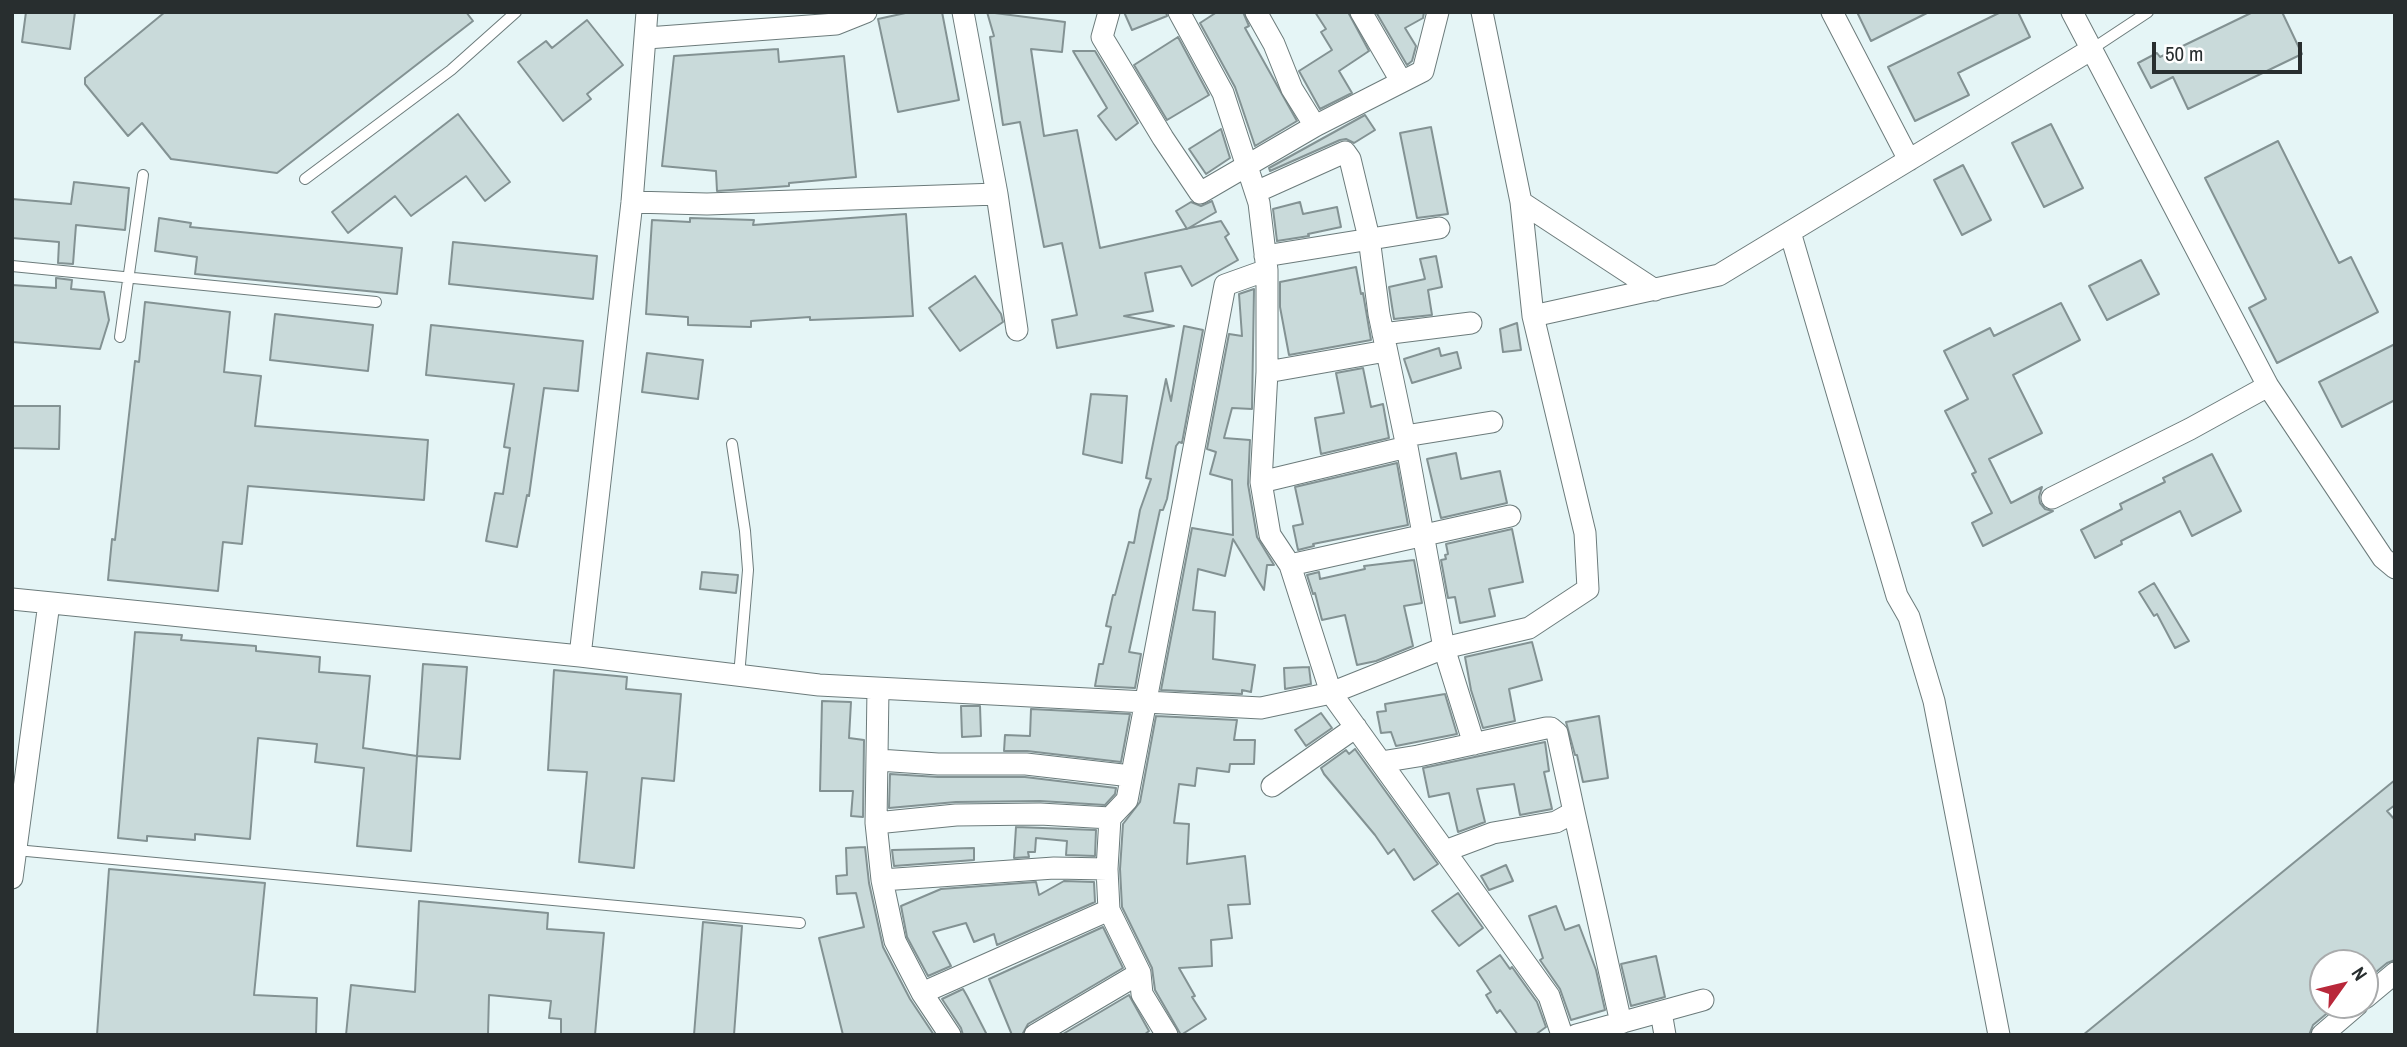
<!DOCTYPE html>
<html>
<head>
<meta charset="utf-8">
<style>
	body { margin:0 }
	#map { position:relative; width:2407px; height:1047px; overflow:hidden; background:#e5f5f6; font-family:"Archivo Narrow",sans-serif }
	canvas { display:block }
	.frame { position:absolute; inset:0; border:14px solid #282e2f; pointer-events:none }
	.north { position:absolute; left:2309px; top:949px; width:70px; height:70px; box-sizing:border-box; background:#fff; border:2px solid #a9abac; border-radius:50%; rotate:56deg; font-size:19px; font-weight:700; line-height:28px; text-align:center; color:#282e2f }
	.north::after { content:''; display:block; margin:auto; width:24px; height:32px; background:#b9283a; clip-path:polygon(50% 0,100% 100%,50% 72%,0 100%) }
	.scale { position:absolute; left:2152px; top:42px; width:150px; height:32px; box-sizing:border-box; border:4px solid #282e2f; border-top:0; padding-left:9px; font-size:21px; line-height:24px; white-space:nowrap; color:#282e2f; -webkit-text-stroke:5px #fff; paint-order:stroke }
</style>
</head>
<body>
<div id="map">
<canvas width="2407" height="1047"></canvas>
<div class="frame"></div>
<div class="north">N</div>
<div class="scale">50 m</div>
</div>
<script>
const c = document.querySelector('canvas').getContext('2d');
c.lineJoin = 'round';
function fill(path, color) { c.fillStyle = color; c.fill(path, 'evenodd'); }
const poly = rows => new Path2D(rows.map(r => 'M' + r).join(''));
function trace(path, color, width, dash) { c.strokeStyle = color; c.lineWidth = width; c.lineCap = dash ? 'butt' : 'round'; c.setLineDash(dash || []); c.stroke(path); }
const building = poly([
	[26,12,75,12,70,49,22,42,26,12],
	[165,12,466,12,473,21,277,173,171,159,142,123,128,136,85,84,85,78,165,12],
	[910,12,942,12,959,100,898,112,878,19,910,12],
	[987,12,1065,22,1062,52,1031,49,1044,136,1077,130,1100,248,1221,221,1229,234,1225,237,1238,260,1192,286,1181,266,1145,273,1153,311,1124,316,1174,326,1057,348,1052,320,1077,315,1062,243,1044,247,1020,122,1003,125,990,37,994,36,987,12],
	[1124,12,1166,12,1167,16,1132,30,1124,12],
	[1217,12,1243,12,1249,26,1245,28,1297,121,1255,146,1235,87,1200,23,1217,12],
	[1315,12,1348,12,1369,51,1339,71,1352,93,1320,109,1299,71,1332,50,1321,32,1326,29,1315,12],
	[1376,12,1424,12,1423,18,1405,28,1416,46,1412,61,1407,65,1376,12],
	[1857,12,1929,12,1871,41,1857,12],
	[2001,12,2018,12,2030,37,1958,73,1969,95,1915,121,1888,67,2001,12],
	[2253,12,2282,12,2302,54,2188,109,2173,77,2151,88,2138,63,2157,53,2160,57,2253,12],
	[587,20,623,65,587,94,591,99,563,121,518,62,546,41,552,48,587,20],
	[1178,37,1209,95,1167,120,1134,65,1178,37],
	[778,49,779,62,844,56,856,177,789,183,789,186,717,191,716,171,662,166,674,56,778,49],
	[1073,51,1095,51,1138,123,1116,140,1098,116,1107,108,1073,51],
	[458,114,510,182,485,201,466,176,411,216,395,196,348,233,332,212,458,114],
	[1365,115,1375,130,1354,143,1346,139,1340,140,1270,171,1269,168,1365,115],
	[2051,124,2083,188,2044,207,2012,143,2051,124],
	[1431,127,1448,214,1417,218,1400,133,1431,127],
	[1221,129,1230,158,1206,174,1189,149,1221,129],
	[2278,141,2339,263,2351,257,2378,312,2277,363,2249,308,2266,299,2205,178,2278,141],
	[1963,165,1991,220,1962,235,1934,180,1963,165],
	[74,182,129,188,125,230,76,225,73,264,58,263,59,242,12,238,12,199,71,204,74,182],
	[1212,201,1216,212,1187,229,1176,211,1191,202,1201,206,1212,201],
	[1300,202,1303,214,1337,207,1341,227,1308,234,1309,236,1277,241,1273,209,1300,202],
	[906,214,913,316,810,320,810,317,751,321,751,327,688,325,688,317,646,314,652,220,690,222,690,218,754,220,753,225,906,214],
	[159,218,191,223,190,227,402,248,397,294,195,274,197,257,155,251,159,218],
	[453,242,597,256,593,299,449,284,453,242],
	[1436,256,1442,287,1428,290,1432,315,1394,319,1389,287,1425,279,1420,259,1436,256],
	[2141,260,2159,294,2107,320,2089,286,2141,260],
	[1356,267,1361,294,1363,293,1371,340,1289,355,1280,307,1280,282,1356,267],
	[975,276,1001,314,1003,322,960,351,929,308,975,276],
	[56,278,72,280,71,289,104,292,109,320,100,349,12,342,12,285,56,288,56,278],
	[1254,289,1252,409,1232,408,1224,438,1250,440,1248,484,1257,537,1274,565,1267,565,1264,590,1233,539,1225,576,1198,569,1193,610,1215,612,1213,659,1255,665,1251,692,1242,690,1242,694,1161,690,1192,528,1233,535,1232,480,1210,474,1216,452,1207,449,1229,334,1242,336,1239,294,1254,289],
	[145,302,230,312,224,372,261,376,255,426,428,440,424,500,248,486,242,544,223,542,218,591,108,580,112,539,115,540,135,361,139,362,145,302],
	[2061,303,2080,340,2013,375,2042,433,1989,459,2011,503,2042,487,2039,497,2040,503,2045,509,2053,511,1983,546,1972,523,1992,513,1972,474,1976,472,1945,411,1968,399,1944,351,1990,328,1994,336,2061,303],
	[275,314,373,325,368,371,270,360,275,314],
	[1517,323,1521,350,1503,352,1500,329,1517,323],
	[431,325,583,341,578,391,544,388,529,496,527,495,517,547,486,541,495,493,503,494,510,448,504,447,514,384,426,375,431,325],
	[1184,326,1203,330,1182,443,1179,442,1176,446,1167,499,1163,510,1160,510,1129,652,1141,654,1135,688,1095,686,1099,664,1103,664,1111,627,1106,626,1113,595,1115,595,1129,542,1134,543,1140,510,1151,479,1146,478,1166,379,1171,401,1184,326],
	[2395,344,2395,400,2342,427,2319,382,2395,344],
	[1439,348,1441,356,1457,352,1461,368,1412,383,1404,359,1439,348],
	[647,353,703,360,698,399,642,392,647,353],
	[1363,368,1371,407,1383,404,1389,438,1321,454,1315,418,1344,413,1336,373,1363,368],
	[1091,394,1127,396,1122,463,1083,454,1091,394],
	[12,406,60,406,59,449,12,448,12,406],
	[1456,453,1461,479,1500,471,1507,503,1441,518,1427,459,1456,453],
	[2212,454,2241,511,2192,536,2180,511,2121,541,2122,544,2095,558,2081,530,2122,509,2120,504,2165,482,2163,478,2212,454],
	[1397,463,1408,525,1313,544,1314,546,1298,550,1293,526,1303,524,1295,487,1397,463],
	[1512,529,1523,582,1489,589,1495,616,1460,623,1455,597,1448,598,1441,560,1446,559,1445,555,1448,554,1446,544,1512,529],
	[1414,560,1422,603,1404,606,1413,646,1376,661,1357,665,1345,615,1322,620,1315,593,1313,594,1307,575,1319,572,1320,579,1365,569,1364,566,1414,560],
	[702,572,738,575,736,593,700,589,702,572],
	[2154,583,2189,641,2175,648,2157,614,2154,616,2139,592,2154,583],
	[135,632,182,635,181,640,256,646,256,651,320,657,319,672,370,676,363,748,417,756,411,851,357,846,364,768,315,762,317,744,258,738,250,839,195,834,195,840,147,836,147,841,118,838,135,632],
	[1532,642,1542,680,1509,689,1515,721,1483,728,1471,690,1465,657,1532,642],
	[423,664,467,667,460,759,417,756,423,664],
	[1309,667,1311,684,1285,689,1284,668,1309,667],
	[554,670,627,677,626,689,681,694,674,781,642,778,634,868,579,862,587,772,548,770,554,670],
	[1445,694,1457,734,1396,746,1391,732,1381,733,1377,712,1386,711,1385,704,1445,694],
	[822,701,851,702,849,738,864,740,863,817,851,816,853,791,820,791,822,701],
	[961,706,980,706,981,736,962,737,961,706],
	[1031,709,1130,714,1121,762,1027,751,1004,751,1005,735,1030,736,1031,709],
	[1321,713,1332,728,1306,746,1295,730,1321,713],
	[1156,716,1237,720,1234,740,1255,740,1254,764,1230,764,1229,772,1197,768,1195,786,1179,784,1174,823,1189,824,1187,864,1245,856,1250,904,1228,905,1232,938,1211,940,1212,966,1179,968,1195,996,1192,997,1206,1019,1181,1035,1155,990,1152,968,1122,907,1120,869,1123,824,1140,802,1156,716],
	[1599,716,1608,778,1583,782,1577,755,1575,755,1566,722,1599,716],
	[1545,742,1549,771,1544,772,1552,809,1520,815,1514,784,1477,789,1485,822,1458,832,1449,793,1429,797,1423,768,1545,742],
	[1355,749,1438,864,1414,880,1394,849,1388,854,1375,835,1324,774,1321,768,1346,750,1349,754,1355,749],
	[890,774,938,777,1025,777,1116,788,1115,794,1105,805,1040,801,956,802,889,808,890,774],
	[2395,780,2395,805,2387,811,2395,820,2395,960,2387,963,2365,981,2365,963,2323,963,2323,1005,2337,1005,2313,1025,2309,1035,2083,1035,2395,780],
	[1016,827,1096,830,1095,856,1066,855,1067,841,1036,838,1035,852,1028,852,1029,857,1014,858,1016,827],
	[865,847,869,883,883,947,910,999,934,1035,843,1035,819,938,864,927,856,893,837,894,836,876,847,875,846,848,865,847],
	[974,848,974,860,894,866,892,850,974,848],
	[1506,865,1513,881,1489,890,1481,876,1506,865],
	[109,869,265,883,254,995,317,998,316,1035,97,1035,109,869],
	[1064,881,1094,882,1095,902,997,945,994,934,974,942,966,923,933,932,951,966,928,976,907,937,901,906,941,889,1036,882,1039,895,1064,881],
	[1458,893,1483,928,1459,946,1432,911,1458,893],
	[419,901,548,913,547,929,604,933,595,1035,561,1035,561,1019,549,1018,551,1001,489,995,488,1035,346,1035,351,985,415,992,419,901],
	[1556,906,1565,930,1579,925,1596,970,1605,1010,1571,1020,1560,989,1540,960,1543,958,1529,916,1556,906],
	[703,922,742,926,734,1035,694,1035,703,922],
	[1103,927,1123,968,1028,1024,1022,1035,1012,1035,989,979,1103,927],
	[1500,955,1510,969,1512,967,1537,1002,1546,1027,1535,1035,1518,1035,1500,1010,1497,1013,1486,995,1491,992,1477,971,1500,955],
	[1656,956,1665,997,1631,1006,1621,964,1656,956],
	[963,989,967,996,987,1035,963,1035,961,1028,942,999,963,989],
	[1129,995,1149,1031,1144,1035,1063,1034,1129,995]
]);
fill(building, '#c9dada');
trace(building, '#839293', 2);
const service = poly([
	[2092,49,2148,12],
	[305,179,451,70,516,12],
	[12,266,376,302],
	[120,337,143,175],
	[732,444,745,531,748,570,739,676],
	[16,850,800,923]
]);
const minor = poly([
	[963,12,997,194,1017,330],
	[1109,12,1102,37,1163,138,1200,193,1315,126,1423,71,1438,12],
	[1179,12,1223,93,1259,203,1267,270,1267,372,1261,482,1270,535,1290,565,1331,693,1549,996,1562,1035],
	[1256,12,1274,44,1292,89,1315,126],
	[1361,12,1401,81],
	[1832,12,1909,160],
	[2072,12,2268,386,2383,558,2395,568],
	[647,38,836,24,866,12],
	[1256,192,1345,152,1350,159,1369,238,1379,314,1407,447,1444,648,1474,744],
	[632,202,707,204,997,194],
	[1521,202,1655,290],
	[1790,232,1897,596,1909,617,1934,701,1999,1035],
	[1265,256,1439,228],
	[1533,316,1719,275,2092,49],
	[1383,334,1471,323],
	[1267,372,1386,351],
	[1405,436,1492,422],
	[1261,482,1407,447],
	[2052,498,2190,429,2268,386],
	[1290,565,1510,516],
	[12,599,580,656,819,685,1261,708,1331,693,1444,648,1529,628,1588,589,1585,533,1533,316,1521,202,1482,12],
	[580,656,632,202,647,12],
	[878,689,876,823,882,880,895,941,922,993,950,1035],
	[878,760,938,764,1026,764,1131,776],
	[1381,762,1418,756,1546,728,1551,728,1557,733,1574,812,1556,822,1493,833,1445,851],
	[1272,786,1356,727],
	[1574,812,1621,1023],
	[876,823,956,815,1040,814,1110,818],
	[12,878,49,603],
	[882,880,1054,868,1107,869],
	[922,993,1109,910],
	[2365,998,2395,973],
	[1661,1012,1665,1035],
	[1035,1035,1140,973],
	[1167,1035,1142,994,1140,973,1109,910,1107,869,1110,818,1127,800,1225,285,1267,270],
	[1576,1035,1703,1000],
	[2322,1035,2357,1005]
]);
trace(service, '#6c7b7b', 12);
trace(minor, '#6c7b7b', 23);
trace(service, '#fff', 10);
trace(minor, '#fff', 21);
</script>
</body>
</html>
